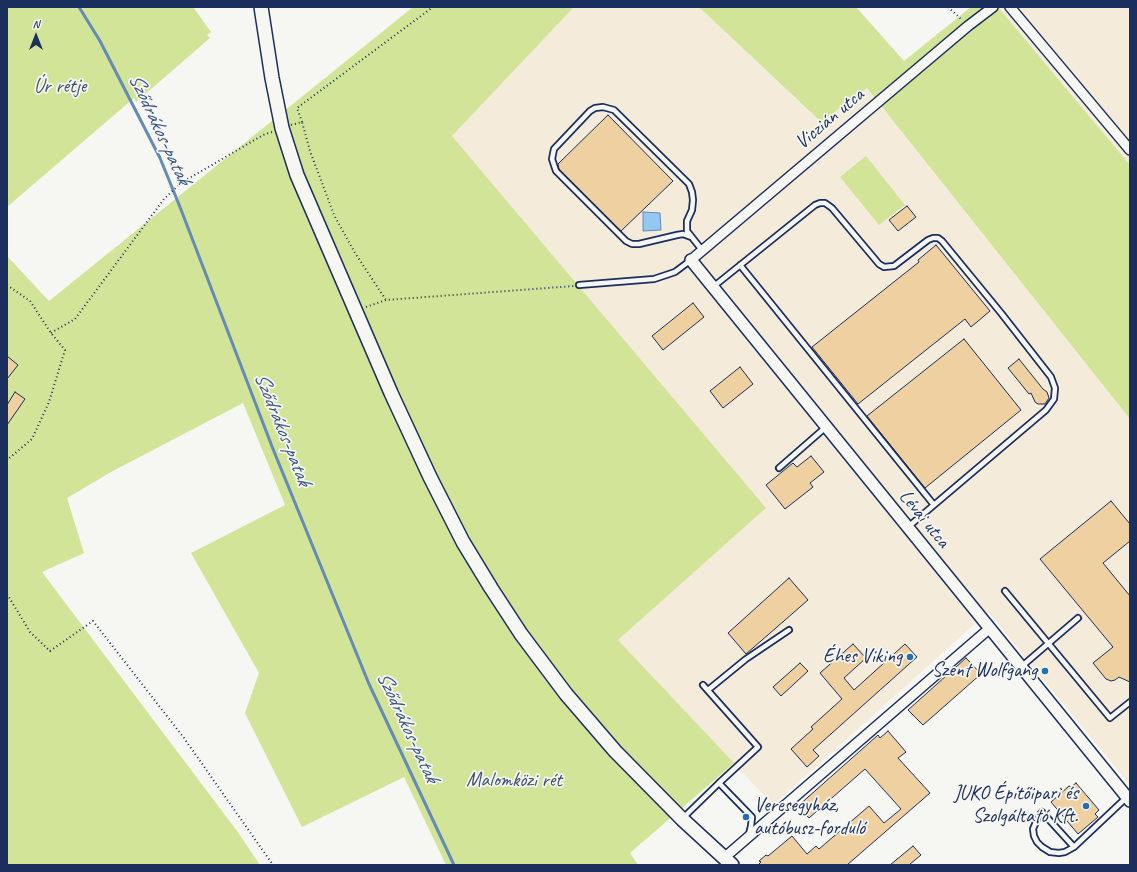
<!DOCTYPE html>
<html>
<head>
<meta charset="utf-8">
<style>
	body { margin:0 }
	#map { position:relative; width:1137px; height:872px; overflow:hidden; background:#f6f6f2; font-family:Caveat,sans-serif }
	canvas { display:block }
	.frame { position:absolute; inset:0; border:8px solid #1b2f5e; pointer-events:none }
	.north { position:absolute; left:16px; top:16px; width:40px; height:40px; -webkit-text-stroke:3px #f6f6f2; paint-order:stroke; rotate:0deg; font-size:11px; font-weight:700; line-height:16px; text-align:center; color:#1b2f5e }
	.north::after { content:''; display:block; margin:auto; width:14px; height:18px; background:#1b2f5e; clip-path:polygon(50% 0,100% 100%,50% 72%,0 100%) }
</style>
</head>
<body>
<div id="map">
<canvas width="1137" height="872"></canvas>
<div class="frame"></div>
<div class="north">N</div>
</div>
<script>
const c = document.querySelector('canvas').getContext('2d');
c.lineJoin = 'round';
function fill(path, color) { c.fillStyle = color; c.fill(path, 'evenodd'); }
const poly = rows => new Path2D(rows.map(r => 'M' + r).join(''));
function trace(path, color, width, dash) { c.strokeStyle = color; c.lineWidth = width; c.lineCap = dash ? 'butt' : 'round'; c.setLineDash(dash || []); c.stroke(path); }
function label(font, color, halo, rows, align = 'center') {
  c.font = font + ' Caveat,sans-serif'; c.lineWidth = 3.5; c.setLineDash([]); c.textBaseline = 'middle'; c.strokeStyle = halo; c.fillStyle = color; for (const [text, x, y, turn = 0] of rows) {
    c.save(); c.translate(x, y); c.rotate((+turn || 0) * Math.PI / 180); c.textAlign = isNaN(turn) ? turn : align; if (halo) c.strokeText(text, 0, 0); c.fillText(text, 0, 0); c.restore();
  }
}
fill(poly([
	[574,7,699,7,820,122,867,88,1130,419,1130,785,988,612,773,805,618,640,766,508,452,136],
	[998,7,1130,7,1130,165]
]), '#f4ebda');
fill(poly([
	[7,7,193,7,211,32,207,35,210,38,136,102,134,98,7,207],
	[413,7,574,7,452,136,766,508,618,640,734,763,630,853,638,865,446,865,404,777,302,827,245,713,259,673,191,553,285,505,243,403,111,472,67,498,84,553,42,572,237,831,260,865,7,865,7,256,49,301],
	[699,7,856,7,904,61,971,7,998,7,1130,165,1130,419,867,88,821,122],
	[866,156,905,205,879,225,840,177]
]), '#d2e498');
const water = poly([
	[643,212,660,213,661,230,643,231,643,212]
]);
fill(water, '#94c7f1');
trace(water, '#648ab6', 1);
trace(poly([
	[79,7,100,41,160,158,180,207,273,449,369,684,454,865]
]), '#648ab6', 3);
const building = poly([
	[608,115,673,181,621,231,559,169,558,164,608,115],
	[907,206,916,217,898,231,889,220,907,206],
	[936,245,990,311,971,327,965,319,858,404,812,347,919,262,918,260,936,245],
	[693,303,704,317,663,350,652,336,693,303],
	[964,339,1021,410,925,488,867,416,964,339],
	[7,356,18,365,7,379,7,356],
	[1019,359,1043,389,1047,392,1049,398,1045,404,1038,404,1035,402,1031,393,1029,394,1008,368,1019,359],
	[740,367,753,384,723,408,710,391,740,367],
	[15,392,25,399,7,425,7,405,15,392],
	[811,456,824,472,810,483,813,487,785,509,766,485,793,463,797,467,811,456],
	[1111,501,1130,524,1130,541,1103,563,1130,596,1130,682,1119,677,1115,680,1111,681,1106,679,1093,663,1113,647,1040,559,1111,501],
	[789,578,808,600,746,654,728,633,789,578],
	[853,644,866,658,844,678,854,690,905,644,917,657,813,750,819,756,807,767,791,749,813,729,811,727,842,699,820,673,853,644],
	[966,658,981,674,923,725,908,710,966,658],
	[800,663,808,671,781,696,773,687,800,663],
	[888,731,906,752,898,758,930,793,847,865,758,865,761,862,759,861,766,855,768,856,792,836,807,854,816,846,819,849,869,806,884,823,901,809,865,769,809,818,798,806,878,735,880,738,888,731],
	[1076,783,1099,810,1095,814,1098,817,1078,834,1051,802,1069,786,1071,787,1076,783],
	[913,846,921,855,909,865,890,865,913,846]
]);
fill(building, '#efd0a1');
trace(building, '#1b2f5e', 1);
const service = poly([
	[691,237,683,234,677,235,639,244,632,244,626,241,556,171,552,159,554,149,590,111,595,108,603,107,614,110,689,184,692,192,693,200,692,210,687,221,687,231,702,250],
	[740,265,934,505],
	[579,285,654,279,675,272,691,260],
	[713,287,815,205,820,203,825,203,832,208,879,264,884,267,894,266,928,240,933,238,938,238,942,241,1001,313,1051,377,1055,388,1054,399,1046,410,908,527],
	[779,468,826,427],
	[1005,591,1110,718,1130,702],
	[1021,667,1078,618],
	[703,685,758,747,719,783],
	[708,690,746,659,789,630],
	[683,818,719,783,752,817,751,826,749,834],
	[1074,847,1042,812,1038,817,1033,829,1034,836,1037,842,1042,847,1050,852,1059,853,1065,852,1074,847,1127,797]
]);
const minor = poly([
	[1010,7,1130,150],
	[691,260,968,26,993,7],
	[724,858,990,628]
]);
const tertiary = poly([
	[691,260,1130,801]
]);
const secondary = poly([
	[261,7,272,78,282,128,297,175,391,393,430,477,463,542,491,588,521,634,566,694,615,751,682,819,732,865]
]);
trace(service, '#1b2f5e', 8);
trace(minor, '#1b2f5e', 12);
trace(tertiary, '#1b2f5e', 14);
trace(secondary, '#1b2f5e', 16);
trace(poly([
	[948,7,962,20],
	[302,122,297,108,433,7],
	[291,125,302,122,310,151,334,215,355,253,386,300],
	[7,285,30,301,51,333,65,350,49,402,32,439,7,460],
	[366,307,386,300,574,286],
	[51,333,75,319,164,199,181,183,263,135,272,132],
	[7,594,30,632,50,651,93,621,184,738,273,865]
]), '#1b2f5e', 2, [1, 3]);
trace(service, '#f6f6f2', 4.5);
trace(minor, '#f6f6f2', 9);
trace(tertiary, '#f6f6f2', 11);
trace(secondary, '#f6f6f2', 13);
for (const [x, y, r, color] of [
	[910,657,4,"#1f6fb2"],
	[1045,671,4,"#1f6fb2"],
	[1086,806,4,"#1f6fb2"],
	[746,817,4,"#1f6fb2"]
]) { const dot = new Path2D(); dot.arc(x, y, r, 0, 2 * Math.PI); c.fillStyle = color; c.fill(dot); trace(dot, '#f6f6f2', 1.5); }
label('20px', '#40536a', '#f6f6f2', [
	["Úr rétje",60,87],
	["Malomközi rét",514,781]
]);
label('20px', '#1b2f5e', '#f6f6f2', [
	["Viczián utca",830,119,-40],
	["Lévai utca",924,519,51]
]);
label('20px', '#1b2f5e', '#f6f6f2', [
	["Éhes Viking",902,657],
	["Szent Wolfgang",1037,671],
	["JUKO Építőipari és",1078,794],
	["Szolgáltató Kft.",1078,817],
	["Veresegyház,",754,806,"left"],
	["autóbusz-forduló",754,829,"left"]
], 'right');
label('italic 21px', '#395583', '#f6f6f2', [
	["Sződrákos-patak",159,129,65],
	["Sződrákos-patak",282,429,68],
	["Sződrákos-patak",407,727,65]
]);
</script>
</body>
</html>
